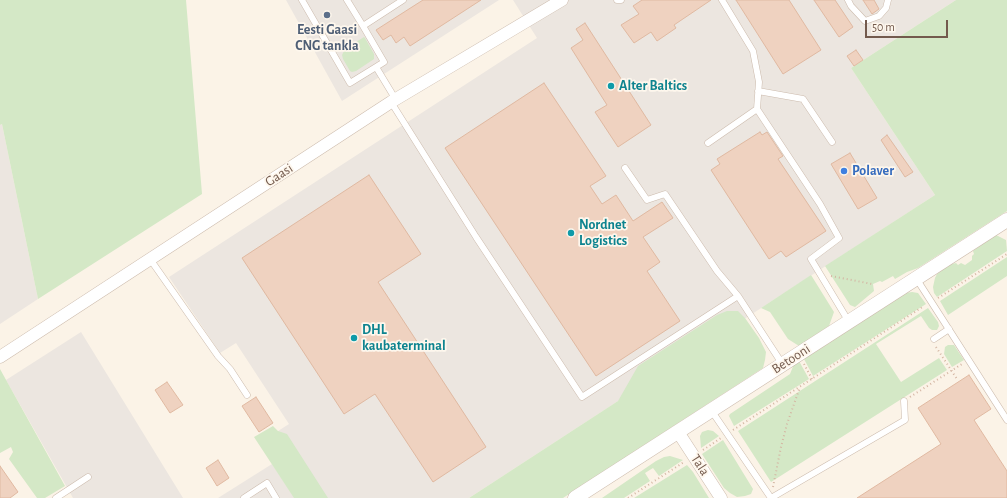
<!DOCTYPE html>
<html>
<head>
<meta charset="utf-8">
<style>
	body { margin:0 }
	#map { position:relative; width:1007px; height:498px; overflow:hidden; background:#fbf3e7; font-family:"Alegreya Sans",sans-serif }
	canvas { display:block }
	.scale { position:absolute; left:865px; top:20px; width:83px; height:18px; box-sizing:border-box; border:2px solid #735a4d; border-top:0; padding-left:5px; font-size:12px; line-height:14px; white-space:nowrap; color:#735a4d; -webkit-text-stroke:3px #fef7ed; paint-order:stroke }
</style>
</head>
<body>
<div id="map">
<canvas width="1007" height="498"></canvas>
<div class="scale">50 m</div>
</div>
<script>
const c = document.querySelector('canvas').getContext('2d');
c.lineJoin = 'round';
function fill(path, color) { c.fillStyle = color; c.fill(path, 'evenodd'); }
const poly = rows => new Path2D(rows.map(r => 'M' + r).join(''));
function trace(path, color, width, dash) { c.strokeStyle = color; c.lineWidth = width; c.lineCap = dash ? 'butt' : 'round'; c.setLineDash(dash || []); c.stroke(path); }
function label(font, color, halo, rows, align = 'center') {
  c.font = font + ' "Alegreya Sans",sans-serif'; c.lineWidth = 3.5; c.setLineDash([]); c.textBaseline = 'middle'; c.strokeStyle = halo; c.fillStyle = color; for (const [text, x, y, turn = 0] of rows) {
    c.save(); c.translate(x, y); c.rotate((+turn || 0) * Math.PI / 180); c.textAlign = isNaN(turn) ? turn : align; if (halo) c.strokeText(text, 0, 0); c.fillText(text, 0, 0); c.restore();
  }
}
fill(poly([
	[286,0,499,0,342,101],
	[513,0,956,0,851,68,935,195,469,498,318,498,275,433,289,424,236,343,220,353,169,277,537,38],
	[2,124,38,299,0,324,0,125],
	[81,332,183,498,73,498,6,380],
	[272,464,295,498,218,498]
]), '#ece6e0');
fill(poly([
	[0,0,186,0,202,194,38,299,2,124,0,125],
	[956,0,1007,0,1007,211,918,268,907,272,895,279,893,276,882,282,880,281,873,284,874,291,855,307,850,305,825,266,935,195,851,68],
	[364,37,365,38,374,54,374,59,356,71,352,72,350,71,343,59,342,55,345,49],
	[996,235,1006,240,1007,251,937,297,934,293,933,287,935,278,937,274,948,265,956,263,958,265,961,263,965,265,972,260,972,256,974,254,973,251,990,238],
	[1007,257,1007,276,948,315,940,301],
	[811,275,834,312,829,326,799,346,788,339,770,312,761,308],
	[912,292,918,293,926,304,813,376,804,359,905,293],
	[928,308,938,322,939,326,937,330,932,330,929,328,921,316,876,344,901,382,939,358,947,370,771,482,738,431],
	[727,311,738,311,745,318,759,338,766,352,765,360,763,368,563,498,469,498,618,401,638,366,717,315],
	[948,345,954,345,964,360,952,367,944,354,945,347],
	[799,361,809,379,734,426,729,416,730,414,790,374,794,364],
	[0,369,65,486,45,498,37,498,9,459,13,452,11,447,0,453],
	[273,426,278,431,287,434,328,498,294,498,254,437],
	[708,430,713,431,719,436,701,448,700,436,702,432],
	[723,440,753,489,751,494,745,496,737,497,730,493,724,488,702,454],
	[670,456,683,460,659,476,653,468,645,473,650,481,624,498,602,498,656,461,664,457],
	[687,465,693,472,709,498,634,498]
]), '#d4e8c6');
const building = poly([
	[423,0,481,0,410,46,404,37,396,43,391,35,383,40,376,30,423,0],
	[642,0,711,0,674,25,676,28,657,41,651,32,634,43,621,25,639,14,633,6,642,0],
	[736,0,789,0,821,50,783,74,736,0],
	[814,0,835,0,853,27,839,37,814,0],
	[863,0,874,0,879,9,872,14,863,0],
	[585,23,651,125,618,147,595,112,607,105,571,48,583,40,576,29,585,23],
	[856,50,863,60,854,66,847,56,856,50],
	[544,83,606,176,590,186,602,204,616,195,633,221,662,202,673,218,643,237,660,262,647,271,680,321,596,376,445,148,544,83],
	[760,132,762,135,767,132,783,156,778,159,826,231,786,257,781,251,769,259,711,170,720,164,717,159,760,132],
	[887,135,913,172,905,177,881,140,887,135],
	[850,153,877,198,858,209,831,164,850,153],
	[369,175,421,254,378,282,486,447,433,482,375,394,344,414,242,258,369,175],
	[969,375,991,409,974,420,1007,471,1007,498,857,498,941,444,918,408,969,375],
	[167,382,183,405,170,413,155,390,167,382],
	[256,397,273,423,259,432,242,406,256,397],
	[218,460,229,478,217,486,206,468,218,460],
	[0,466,18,492,10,498,0,498,0,466]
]);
fill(building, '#efd2c0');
trace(building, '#e0b9a1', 1);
const service = poly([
	[302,0,350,83,376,67],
	[347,0,363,26],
	[617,0,621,0],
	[722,0,753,51,759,82,757,109],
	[848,0,851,6,865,21,879,16,886,8,888,0],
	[758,91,803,99,832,142],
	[396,100,376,67,384,62,363,26,403,0],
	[391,102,476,237,582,397,738,296],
	[708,143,757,109,820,204,839,238,811,259,849,322],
	[625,168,647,200,665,194,717,271,738,296,783,365],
	[150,259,218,356,230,369,247,395],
	[916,278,1007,420],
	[934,339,949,329],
	[711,410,771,498],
	[56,498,88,477],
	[244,498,267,483,276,498],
	[771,498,905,420,904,401]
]);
const minor = poly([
	[0,357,391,102,562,0],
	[678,432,721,498]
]);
const tertiary = poly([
	[575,498,1007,220]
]);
trace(service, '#ccbbad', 7);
trace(minor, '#ccbbad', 13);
trace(tertiary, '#ccbbad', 15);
trace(poly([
	[831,276,872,284],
	[938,298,1007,254],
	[936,347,957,379],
	[804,364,812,379],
	[910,397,962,364],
	[733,430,924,306],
	[703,450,721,438],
	[773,487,781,447,787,424,800,387],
	[628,498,684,462]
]), '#d4b6a3', 2, [1, 3]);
trace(service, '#fff', 6);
trace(minor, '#fff', 12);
trace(tertiary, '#fff', 14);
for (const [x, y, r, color] of [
	[327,15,4,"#5c6f8a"],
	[611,86,4,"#0f9aa8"],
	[844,171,4,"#3f7fe0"],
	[571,233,4,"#0f9aa8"],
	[354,338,4,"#0f9aa8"]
]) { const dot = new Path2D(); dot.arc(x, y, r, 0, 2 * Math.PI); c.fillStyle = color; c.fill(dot); trace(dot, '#fef7ed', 1.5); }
label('bold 14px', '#4e5e75', '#fef7ed', [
	["Eesti Gaasi",327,30],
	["CNG tankla",327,46]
]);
label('bold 14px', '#0d838f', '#fef7ed', [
	["Alter Baltics",619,86],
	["Nordnet",579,225],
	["Logistics",579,241],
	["DHL",362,330],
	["kaubaterminal",362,346]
], 'left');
label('bold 14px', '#366cbe', '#fef7ed', [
	["Polaver",852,171]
], 'left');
label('14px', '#735a4d', '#fef7ed', [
	["Gaasi",279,175,-33],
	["Betooni",791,359,-33],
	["Tala",700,465,57]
]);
</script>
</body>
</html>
